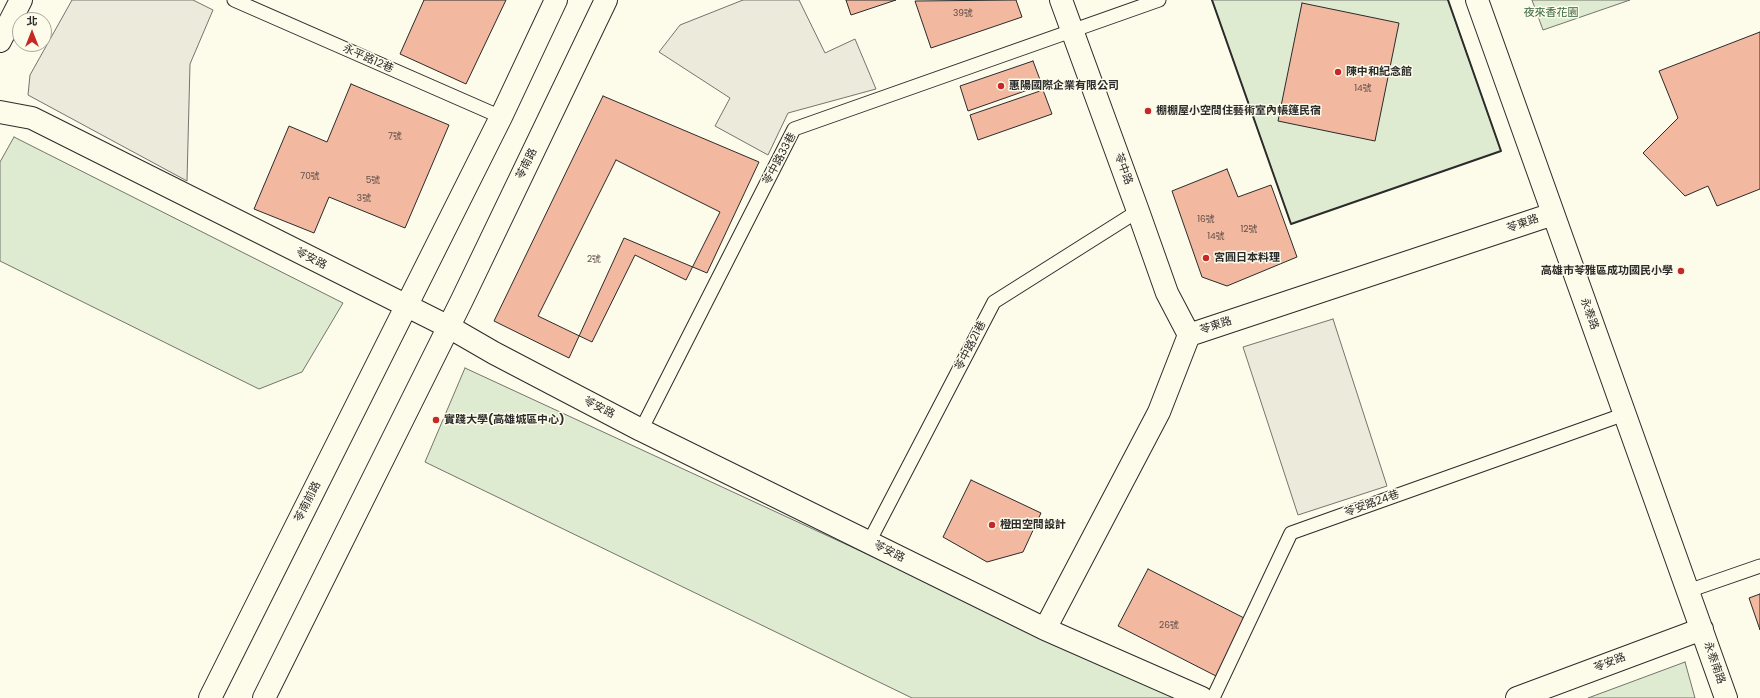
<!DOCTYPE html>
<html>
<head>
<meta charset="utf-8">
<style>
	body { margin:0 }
	#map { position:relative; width:1760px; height:698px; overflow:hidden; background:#fdfbea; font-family:Poppins,"Noto Sans TC",sans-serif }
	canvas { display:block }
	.north { position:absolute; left:12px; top:12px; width:40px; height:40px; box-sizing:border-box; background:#fdfbea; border:1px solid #a9a89e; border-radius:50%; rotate:0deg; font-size:11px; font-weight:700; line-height:16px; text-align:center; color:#2b2b2b }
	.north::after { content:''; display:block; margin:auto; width:14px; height:18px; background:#c62828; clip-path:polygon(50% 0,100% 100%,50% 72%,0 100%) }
</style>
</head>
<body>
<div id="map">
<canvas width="1760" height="698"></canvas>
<div class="north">北</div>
</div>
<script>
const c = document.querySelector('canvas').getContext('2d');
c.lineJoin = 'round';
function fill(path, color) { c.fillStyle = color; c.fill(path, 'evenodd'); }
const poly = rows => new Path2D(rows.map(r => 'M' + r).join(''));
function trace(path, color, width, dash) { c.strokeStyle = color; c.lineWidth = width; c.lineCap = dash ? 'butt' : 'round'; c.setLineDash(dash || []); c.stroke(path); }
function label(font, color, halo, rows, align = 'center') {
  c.font = font + ' Poppins,"Noto Sans TC",sans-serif'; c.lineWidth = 3; c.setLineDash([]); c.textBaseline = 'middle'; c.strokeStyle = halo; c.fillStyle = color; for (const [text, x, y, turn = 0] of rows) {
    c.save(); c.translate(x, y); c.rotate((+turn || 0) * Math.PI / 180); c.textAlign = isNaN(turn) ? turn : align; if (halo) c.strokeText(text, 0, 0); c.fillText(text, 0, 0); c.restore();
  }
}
const green = poly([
	[1212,0,1448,0,1501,151,1291,224,1212,0],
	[1532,0,1630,0,1543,30,1532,0],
	[14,137,343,303,302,372,259,389,0,261,0,162,14,137],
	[465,368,1178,698,912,698,425,462,465,368],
	[1685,662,1695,698,1588,698,1685,662]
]);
fill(green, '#deebd1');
trace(green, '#74746e', 1);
const parking = poly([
	[72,0,193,0,213,10,190,64,187,181,28,95,30,75,72,0],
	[743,0,799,0,825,53,855,39,876,89,788,113,768,155,715,126,730,98,659,52,680,25,743,0],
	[1333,319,1387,486,1298,515,1243,347,1333,319]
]);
fill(parking, '#eceadb');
trace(parking, '#74746e', 1);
const building = poly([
	[424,0,506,0,466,84,400,54,424,0],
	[846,0,896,0,851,15,846,0],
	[1016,0,1022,17,931,48,915,1,1016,0],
	[1302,3,1399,23,1375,141,1278,121,1302,3],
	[1760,32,1760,189,1717,206,1708,186,1685,196,1643,153,1678,118,1659,71,1760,32],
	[1033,61,1042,85,968,111,960,86,1033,61],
	[351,84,449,125,405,228,329,197,314,233,254,209,289,126,327,142,351,84],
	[1043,90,1052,114,978,140,970,115,1043,90],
	[603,96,759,162,707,273,624,238,569,358,494,321,603,96],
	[616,160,720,212,686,280,635,255,592,342,538,316,616,160],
	[1227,169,1238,197,1271,185,1297,257,1227,286,1202,277,1172,191,1227,169],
	[971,480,1041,513,1023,552,987,562,943,537,971,480],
	[1148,569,1246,619,1216,676,1118,626,1148,569],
	[1760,594,1760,630,1749,598,1760,594]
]);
fill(building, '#f2b8a0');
trace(building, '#2b2b2b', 1);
const service = poly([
	[234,0,501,117],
	[641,430,794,129,1159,0],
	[869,542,994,302,1138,211],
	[1688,591,1760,566],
	[1213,698,1291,533,1625,414]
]);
const minor = poly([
	[1061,0,1138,211,1167,293,1189,335],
	[1477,0,1726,698],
	[0,41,21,0],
	[0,112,32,118,449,327,494,353,641,430,1045,629,1202,698],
	[1045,629,1159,412,1189,335,1553,214],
	[210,698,501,117,556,0],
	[264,698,462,300,606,0],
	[1517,698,1702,629]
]);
trace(service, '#2b2b2b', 15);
trace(minor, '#2b2b2b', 24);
trace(service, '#fdfbea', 13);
trace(minor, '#fdfbea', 22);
trace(poly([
	[1212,0,1291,224,1501,151,1448,0]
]), '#2b2b2b', 2);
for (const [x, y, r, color] of [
	[1338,72,4,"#c62828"],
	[1001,86,4,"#c62828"],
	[1148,111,4,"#c62828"],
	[1206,258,4,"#c62828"],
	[1681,271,4,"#c62828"],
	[436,420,4,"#c62828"],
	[992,525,4,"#c62828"]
]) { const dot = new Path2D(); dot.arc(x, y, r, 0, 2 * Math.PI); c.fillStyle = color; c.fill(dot); trace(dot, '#fdfbea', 1.5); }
label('9px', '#5d4e48', null, [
	["39號",963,14],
	["14號",1363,89],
	["7號",395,137],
	["70號",310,177],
	["5號",373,181],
	["3號",364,199],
	["16號",1206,220],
	["12號",1249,230],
	["14號",1216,237],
	["2號",594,260],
	["26號",1169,626]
]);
label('11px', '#34623c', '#fdfbea', [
	["夜來香花園",1551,13]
]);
label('11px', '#2b2b2b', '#fdfbea', [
	["永平路12巷",368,59,24],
	["苓中路33巷",780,159,-62],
	["苓南路",527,164,-64],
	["苓中路",1123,169,70],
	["苓東路",1523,224,-19],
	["苓安路",311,259,27],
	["永泰路",1589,314,70],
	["苓東路",1216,326,-18],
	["苓中路21巷",971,346,-63],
	["苓安路",599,408,27],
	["苓南前路",308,502,-63],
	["苓安路24巷",1372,504,-20],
	["苓安路",889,552,26],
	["苓安路",1610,663,-21],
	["永泰南路",1714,663,71]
]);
label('bold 11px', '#2b2b2b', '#fdfbea', [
	["陳中和紀念館",1346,72],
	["惠陽國際企業有限公司",1009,86],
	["棚棚屋小空間住藝術室內帳篷民宿",1156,111],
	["宮圓日本料理",1214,258],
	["高雄市苓雅區成功國民小學",1673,271,"right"],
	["實踐大學(高雄城區中心)",444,420],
	["橙田空間設計",1000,525]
], 'left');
</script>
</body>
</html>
